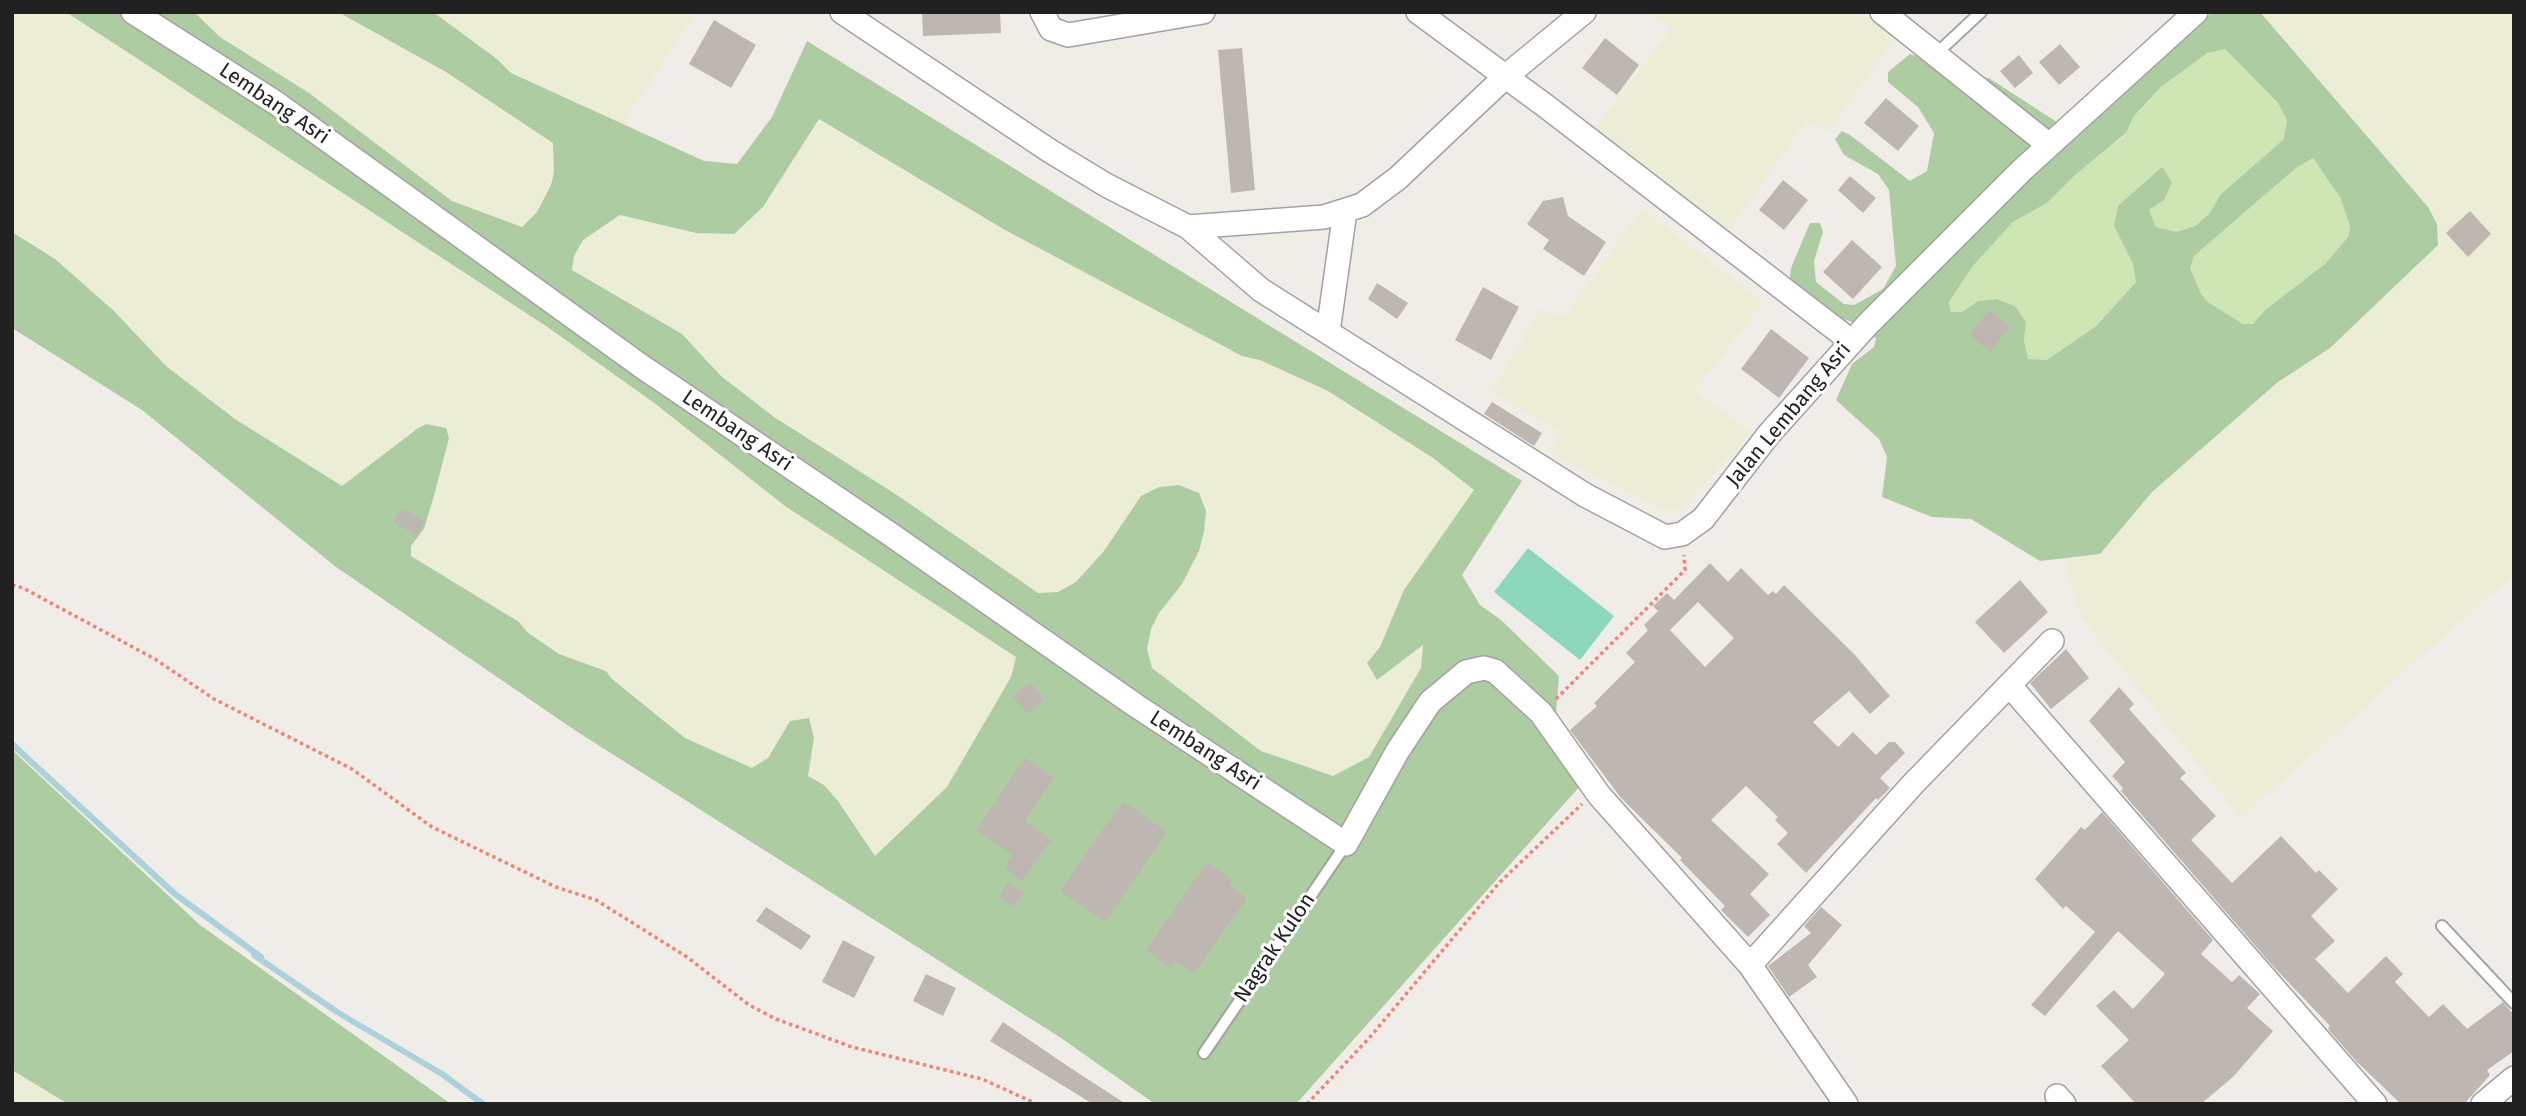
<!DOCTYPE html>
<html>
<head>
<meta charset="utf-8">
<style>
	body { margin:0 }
	#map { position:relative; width:2526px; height:1116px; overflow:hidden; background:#f0ede8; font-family:"Fira Sans",sans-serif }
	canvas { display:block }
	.frame { position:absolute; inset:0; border:14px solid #212121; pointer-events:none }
</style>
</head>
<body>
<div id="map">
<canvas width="2526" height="1116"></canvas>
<div class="frame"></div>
</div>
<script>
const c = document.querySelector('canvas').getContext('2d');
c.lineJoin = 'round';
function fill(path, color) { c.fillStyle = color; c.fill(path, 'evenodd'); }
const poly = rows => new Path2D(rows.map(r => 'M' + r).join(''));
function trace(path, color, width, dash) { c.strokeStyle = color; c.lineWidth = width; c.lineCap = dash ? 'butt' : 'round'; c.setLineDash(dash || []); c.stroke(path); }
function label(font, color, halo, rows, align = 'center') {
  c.font = font + ' "Fira Sans",sans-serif'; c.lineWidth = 6; c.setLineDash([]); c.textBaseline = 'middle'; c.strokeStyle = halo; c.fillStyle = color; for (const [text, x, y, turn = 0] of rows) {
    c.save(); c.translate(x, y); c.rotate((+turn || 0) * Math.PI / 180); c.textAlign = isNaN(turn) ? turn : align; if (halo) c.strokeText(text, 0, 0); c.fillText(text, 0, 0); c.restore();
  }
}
fill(poly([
	[12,12,66,12,546,326,653,402,785,506,1016,657,1011,677,947,787,875,856,838,801,824,785,808,776,814,738,789,721,768,758,752,768,685,738,612,679,606,670,559,654,527,632,519,622,411,556,411,546,424,529,449,438,417,429,342,487,235,419,166,366,114,311,55,259,12,232],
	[194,12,338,12,446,72,553,143,554,173,537,212,522,227,452,201,309,93,220,37],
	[433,12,697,12,622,125,511,73,497,59],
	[1647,12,1865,12,1897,35,1827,133,1806,121,1729,231,1594,129,1670,30],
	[2260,12,2514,12,2514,574,2241,818,2080,616,2064,559,2100,554,2152,492,2278,382,2330,348,2428,207],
	[819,119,1005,230,1242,356,1260,360,1328,391,1433,458,1475,490,1404,590,1380,647,1368,663,1394,668,1423,644,1421,668,1369,757,1333,776,1261,751,1152,668,1147,649,1151,629,1159,613,1182,584,1199,551,1204,532,1206,511,1198,493,1178,485,1159,487,1141,496,1104,551,1076,582,1058,592,1038,593,897,495,774,417,721,376,697,348,572,270,574,256,583,239,620,215,696,233,763,207],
	[1642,209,1764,302,1695,391,1751,432,1680,511,1657,508,1551,453,1560,432,1491,392,1540,309,1564,317],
	[12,1070,21,1074,68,1104,12,1104]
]), '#ecedd6');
fill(poly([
	[2225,49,2278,103,2287,120,2285,139,2220,195,2210,213,2195,226,2176,232,2156,228,2149,210,2164,200,2114,226,2133,264,2136,282,2096,326,2047,360,2028,360,2024,340,2026,322,2015,306,1996,299,1978,301,1962,312,1951,312,1949,302,1972,267,2013,222,2047,203,2074,176,2126,134,2134,116,2161,87,2207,52],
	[2313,158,2341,199,2350,227,2348,237,2325,264,2265,310,2253,325,2243,324,2208,302,2201,294,2190,268,2194,256,2296,168]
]), '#cde6b3');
fill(poly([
	[66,12,194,12,220,37,309,93,452,201,522,227,537,212,551,185,554,173,553,143,446,72,338,12,433,12,497,59,511,73,704,161,737,164,772,117,807,41,1522,481,1462,575,1480,605,1501,620,1559,676,1554,740,1581,785,1296,1104,1155,1104,1061,1038,576,731,336,567,142,410,12,328,12,232,55,259,114,311,166,366,235,419,342,486,417,429,426,424,446,428,449,438,435,492,424,529,411,546,411,556,519,622,527,632,559,654,606,671,612,679,685,738,752,768,768,758,790,721,809,718,814,738,808,776,824,785,838,801,875,856,947,787,1011,677,1016,657,785,506,653,402,546,326],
	[819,119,1005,230,1242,356,1260,360,1328,391,1433,458,1474,490,1404,590,1380,647,1367,663,1377,680,1423,645,1421,668,1369,757,1333,776,1261,751,1152,668,1147,649,1151,629,1159,613,1182,584,1199,551,1204,532,1206,511,1199,493,1179,485,1159,487,1141,496,1104,551,1076,582,1058,592,1038,593,897,495,774,417,721,376,682,334,572,270,574,256,583,240,620,215,696,233,734,234,763,207],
	[2213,12,2260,12,2428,207,2437,224,2438,245,2330,348,2278,382,2152,492,2100,554,2040,561,1971,519,1932,517,1882,497,1887,457,1879,439,1836,400,1852,364,1874,347,1876,338,1855,323,1810,308,1789,287,1791,268,1810,223,1820,223,1823,232,1814,261,1816,282,1844,304,1854,305,1883,289,1896,266,1889,190,1878,174,1844,155,1835,139,1842,131,1850,135,1910,181,1927,171,1934,133,1918,107,1888,82,1888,72,1910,54,1935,62,1951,75,1989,78,2072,132],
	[2225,49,2278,103,2287,120,2284,139,2220,195,2210,213,2195,226,2176,232,2156,227,2149,210,2164,200,2172,182,2162,167,2118,206,2114,226,2133,264,2136,282,2096,326,2047,360,2028,359,2024,340,2026,322,2015,306,1997,299,1978,301,1962,312,1951,312,1949,302,1972,267,2013,222,2047,203,2074,176,2126,133,2134,116,2161,87,2207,53],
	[2313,158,2341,199,2350,227,2348,237,2325,264,2265,310,2253,324,2243,324,2208,302,2201,294,2190,268,2194,256,2296,168],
	[12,750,200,925,451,1104,68,1104,12,1070]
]), '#aecca1');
fill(poly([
	[1528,548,1614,616,1580,660,1494,592]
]), '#8dd8ba');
trace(poly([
	[12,744,175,894,261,957,254,955,337,1012,442,1074,483,1104]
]), '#add1da', 6);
fill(poly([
	[922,12,1000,12,1001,33,923,36],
	[714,20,756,45,731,88,689,64],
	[1605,38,1639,65,1617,95,1582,68],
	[2060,44,2080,67,2059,85,2039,62],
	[1242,48,1255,190,1231,193,1218,50],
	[2019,55,2033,73,2015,88,2000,71],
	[1886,98,1919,126,1898,151,1864,123],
	[1850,176,1876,198,1863,213,1838,190],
	[1783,180,1808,200,1784,230,1759,210],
	[1563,197,1568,216,1606,242,1584,276,1543,249,1549,240,1527,224,1543,201],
	[2470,211,2491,234,2468,257,2446,233],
	[1852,240,1882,267,1853,299,1823,272],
	[1377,283,1408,303,1397,319,1368,299],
	[1483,287,1519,307,1491,360,1455,340],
	[1989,310,2010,327,1990,352,1969,334],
	[1771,329,1809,358,1779,398,1741,369],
	[1492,402,1542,433,1534,446,1484,414],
	[402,508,425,521,417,536,393,522],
	[1710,563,1728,582,1741,568,1768,595,1773,591,1776,594,1784,585,1854,654,1890,696,1870,714,1849,691,1813,722,1838,747,1853,732,1876,755,1889,742,1895,742,1905,753,1880,778,1890,788,1878,800,1876,798,1806,873,1777,844,1788,833,1775,820,1778,817,1746,786,1711,820,1769,874,1750,894,1770,915,1748,937,1721,910,1725,906,1680,860,1682,858,1621,798,1570,730,1597,706,1594,703,1635,662,1626,653,1648,630,1644,625,1658,611,1653,606,1667,593,1674,600],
	[1698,602,1734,638,1705,667,1670,630],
	[2020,580,2048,612,2004,653,1975,622],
	[2066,649,2089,678,2051,709,2030,683],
	[1030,682,1044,700,1027,714,1013,696],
	[2119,687,2134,704,2129,709,2186,773,2180,778,2216,816,2191,840,2232,883,2281,836,2316,873,2319,870,2338,889,2311,916,2335,941,2315,959,2348,993,2386,956,2403,974,2395,982,2429,1017,2443,1004,2467,1029,2503,1002,2509,1009,2514,1015,2514,1051,2487,1070,2490,1075,2464,1104,2401,1104,2356,1061,2328,1029,2330,1026,2271,964,2121,791,2123,788,2112,776,2125,762,2089,721],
	[1025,758,1054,778,1025,821,1051,840,1022,881,1004,868,1012,855,976,830],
	[1123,801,1167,832,1105,922,1060,891],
	[2102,812,2213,940,2201,954,2232,982,2239,975,2260,994,2247,1008,2273,1031,2233,1077,2201,1104,2136,1104,2101,1066,2129,1040,2096,1006,2114,990,2133,1009,2165,974,2118,931,2045,1016,2031,1005,2095,932,2066,906,2063,909,2035,879,2081,827,2085,830],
	[1207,862,1232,880,1229,885,1247,898,1194,974,1176,961,1171,968,1146,950],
	[1008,882,1024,892,1014,907,999,897],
	[766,907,811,936,801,950,756,921],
	[1821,907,1842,925,1808,965,1817,977,1789,997,1768,966,1811,933,1804,926],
	[843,940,875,957,854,998,822,982],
	[926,974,956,988,943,1016,913,1001],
	[1003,1022,1069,1067,1126,1104,1093,1104,990,1041]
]), '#beb7b1');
const lane = poly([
	[1936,54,1981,12],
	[2442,926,2514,1003],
	[1204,1053,1346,844]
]);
const street = poly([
	[133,12,276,103,644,368,890,534,1135,705,1346,844,1397,752,1430,702,1466,672,1484,668,1495,671,1541,713,1599,795,1750,965,1846,1104],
	[842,12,1050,151,1106,185,1188,227,1324,217,1362,205,1398,178,1506,76,1584,12],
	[1042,12,1051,29,1068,35,1203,12],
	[1418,12,1547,107,1851,341],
	[1882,12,2049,145],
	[1188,227,1261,290,1585,495,1665,537,1682,534,1703,519,1769,434,1868,324,2022,170,2196,12],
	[1328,332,1345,211],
	[2010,686,2375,1104],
	[1750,965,1913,784,2052,641],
	[2057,1096,2064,1104],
	[2483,1104,2514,1078]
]);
trace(lane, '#a2a2a2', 14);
trace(street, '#a2a2a2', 26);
trace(poly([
	[12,585,23,588,155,659,214,699,352,769,432,827,556,887,596,900,687,957,749,1005,776,1019,852,1047,982,1079,1037,1104],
	[1556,699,1685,570,1684,555],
	[1307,1104,1371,1036,1499,883,1582,804]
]), '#ef847b', 3.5, [3.5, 3.5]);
trace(lane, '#fff', 10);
trace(street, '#fff', 23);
label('21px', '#212121', '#fff', [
	["Lembang Asri",274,104,34],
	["Jalan Lembang Asri",1789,415,-50],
	["Lembang Asri",737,431,34],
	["Lembang Asri",1205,751,33],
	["Nagrak Kulon",1275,948,-56]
]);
</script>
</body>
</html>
